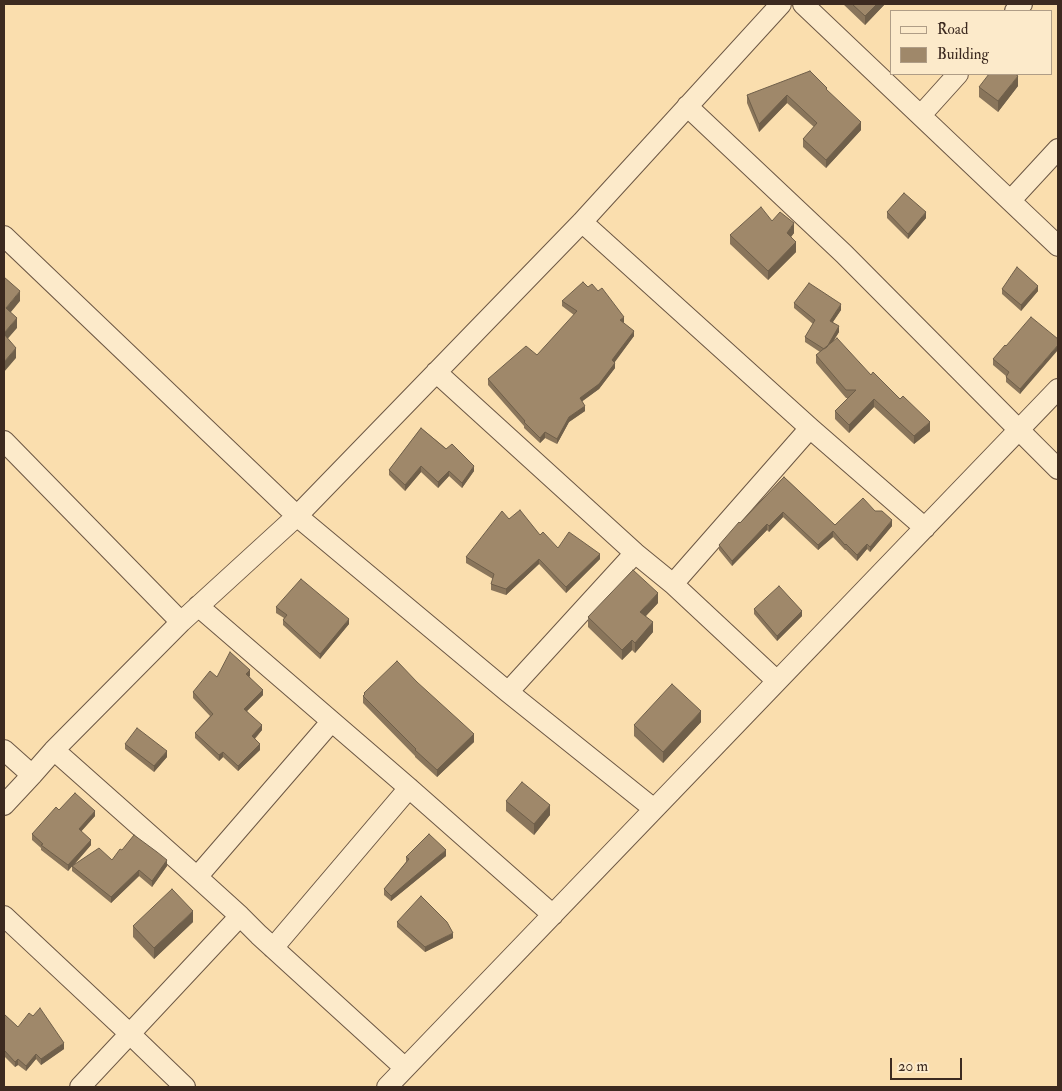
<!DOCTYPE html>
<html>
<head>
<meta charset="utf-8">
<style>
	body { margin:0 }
	#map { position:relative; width:1062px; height:1091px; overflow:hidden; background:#fadeae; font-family:"IM FELL Double Pica",serif }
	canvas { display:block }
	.frame { position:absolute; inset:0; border:5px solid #3c2a20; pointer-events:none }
	.legend { position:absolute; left:890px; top:10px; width:162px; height:65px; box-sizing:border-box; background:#fceaca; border:1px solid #af9d86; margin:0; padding:6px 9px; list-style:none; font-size:15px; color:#3c2a20 }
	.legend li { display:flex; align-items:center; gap:10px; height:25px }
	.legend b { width:25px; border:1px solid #af9d86 }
	.scale { position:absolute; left:890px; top:1058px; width:72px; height:22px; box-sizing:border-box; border:2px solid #3c2a20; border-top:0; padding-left:6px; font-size:15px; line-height:18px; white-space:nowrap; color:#3c2a20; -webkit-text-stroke:4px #fceaca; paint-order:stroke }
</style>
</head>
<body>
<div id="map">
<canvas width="1062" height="1091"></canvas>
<div class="frame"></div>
<ul class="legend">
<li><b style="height:6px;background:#fceaca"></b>Road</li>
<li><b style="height:14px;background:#9f886a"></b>Building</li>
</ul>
<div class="scale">20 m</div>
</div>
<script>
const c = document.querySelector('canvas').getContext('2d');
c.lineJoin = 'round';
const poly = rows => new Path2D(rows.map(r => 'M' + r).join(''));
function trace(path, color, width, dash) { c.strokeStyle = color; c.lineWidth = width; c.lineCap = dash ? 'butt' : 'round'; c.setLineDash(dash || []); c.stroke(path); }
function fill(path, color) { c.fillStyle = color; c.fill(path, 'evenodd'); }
const minor = poly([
	[803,4,1058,246],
	[1015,11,1022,4],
	[687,106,844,254,1019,430,1058,469],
	[921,115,958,74],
	[1011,200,1058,149],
	[582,222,810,428,925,528],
	[4,236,297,516,508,692,654,809],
	[436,372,635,553,673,584,777,681],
	[4,441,181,622],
	[673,584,810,428],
	[198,606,409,788,553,915],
	[508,692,635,553],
	[4,750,32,775],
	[54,750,197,877,240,916,259,935,405,1068],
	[4,805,32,775,54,750,181,622,297,516,582,222,781,4],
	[197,877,331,722],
	[4,916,130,1034,185,1087],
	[273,948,409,788],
	[80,1087,240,916],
	[387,1087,1058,389]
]);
trace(minor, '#6c5744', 22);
trace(minor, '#fceaca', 20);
fill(poly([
	[843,4,885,4,865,25],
	[1018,86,998,112,979,97,979,87],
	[827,90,861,130,826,168,803,147,803,139,814,127,787,103,759,132,747,103,747,95],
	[887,212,926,218,908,239,887,218],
	[772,221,794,233,791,237,796,252,768,280,730,244,730,235],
	[1002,289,1038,291,1021,311,1002,294],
	[562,301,624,322,623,323,634,336,614,362,615,368,599,389,582,401,585,411,569,422,557,444,545,438,540,443,524,428,524,426,488,385,488,379,537,355,574,315,562,306],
	[794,303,841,310,833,322,839,332,833,341,871,375,930,431,914,444,874,407,849,433,835,419,835,411,848,398,846,398,816,363,816,355,820,352,805,342,805,337,813,324,794,308],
	[1058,339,1020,394,1006,382,1006,376,993,365,993,359,1006,346],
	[421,428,474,471,462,488,449,476,438,488,421,472,405,491,389,475,389,470],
	[784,477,835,525,875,511,892,526,870,552,867,549,857,561,846,550,845,550,833,537,818,550,783,517,769,532,767,530,732,566,719,550,719,545],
	[509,519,540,535,558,548,600,559,566,593,539,564,506,595,491,590,491,584,493,579,466,563,466,557],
	[658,603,646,616,653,632,635,653,632,650,622,660,588,627,588,617],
	[276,607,349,624,320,659,283,625,283,620,284,618,276,613],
	[754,609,802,616,777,641,754,614],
	[249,676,263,695,247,711,262,730,255,739,260,750,238,771,223,757,219,761,195,738,195,733,210,716,193,698,193,692,217,677,250,676],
	[364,693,474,742,437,777,415,757,415,756,363,703,363,696,364,695],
	[701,722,663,763,634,736,634,725],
	[125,744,167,757,154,772,125,749],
	[506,801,550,815,534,835,506,811],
	[59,810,95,816,81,831,91,845,74,865,112,860,122,850,167,866,152,887,139,876,111,903,72,871,72,866,68,871,41,850,41,848,32,840,32,834],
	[446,856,391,901,384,895,384,889,406,862,406,857],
	[193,922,154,959,133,937,133,926],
	[397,922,453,938,425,952,397,927],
	[4,1014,18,1027,64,1049,41,1065,36,1059,26,1071,18,1065,15,1067,4,1056]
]), '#89755b');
fill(poly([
	[877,4,885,4,865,25,865,16],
	[1018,76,1018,86,998,112,998,101],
	[787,95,787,103,759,132,759,124],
	[861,122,861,130,826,168,826,160],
	[926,212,926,218,908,239,908,234],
	[794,223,794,233,787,242,787,233],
	[796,242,796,252,768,280,768,271],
	[1038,286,1038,291,1021,311,1021,305],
	[20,291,20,301,6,318,6,308],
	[841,304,841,310,830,326,830,321],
	[624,317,624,322,620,326,620,320],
	[17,318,17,328,4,343,4,333],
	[839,326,839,332,825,355,825,349],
	[634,331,634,336,612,366,612,360],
	[1058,345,1058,350,1020,394,1020,389],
	[16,348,16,358,4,372,4,362],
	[615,363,615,368,599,389,580,403,580,398],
	[874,399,874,407,849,433,849,425],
	[585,406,585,411,569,422,557,444,557,439,569,417],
	[930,422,930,431,914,444,914,436],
	[545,432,545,438,540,443,540,438],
	[421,466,421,472,405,491,405,485],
	[474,466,474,471,462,488,462,483],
	[449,471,449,476,438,488,438,482],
	[783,512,783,517,769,532,769,526],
	[892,520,892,526,870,552,870,547],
	[767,524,767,530,732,566,732,561],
	[833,531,833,537,818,550,818,545],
	[867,544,867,549,857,561,857,555],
	[600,554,600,559,566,593,566,587],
	[539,559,539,564,506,595,506,589],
	[658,593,658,603,640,622,640,612],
	[802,611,802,616,777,641,777,636],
	[349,619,349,624,320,659,320,654],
	[653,622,653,632,635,653,635,643],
	[632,640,632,650,622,660,622,650],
	[250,670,250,676,246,679,246,674],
	[263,690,263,695,244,714,244,709],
	[701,711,701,722,663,763,663,752],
	[262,725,262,730,252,741,252,736],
	[474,734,474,742,437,777,437,770],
	[260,744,260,750,238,771,238,766],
	[167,751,167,757,154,772,154,766],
	[223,752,223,757,219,761,219,755],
	[550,805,550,815,534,835,534,824],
	[95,811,95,816,79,834,79,829],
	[91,840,91,845,68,871,68,865],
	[446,850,446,856,391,901,391,896],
	[167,860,167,866,152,887,152,881],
	[139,870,139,876,111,903,111,897],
	[193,911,193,922,154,959,154,948],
	[453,933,453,938,425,952,425,947],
	[64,1043,64,1049,41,1065,41,1059],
	[36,1054,36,1059,26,1071,26,1066],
	[18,1059,18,1065,15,1067,15,1062]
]), '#6f5f4a');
const building = poly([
	[852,4,877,4,865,16,852,4],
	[810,71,827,88,826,89,861,122,826,160,803,139,817,123,787,95,759,124,747,95,810,71],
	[989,74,1015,74,1018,76,998,101,979,87,989,74],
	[904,193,926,212,908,234,887,212,904,193],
	[761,207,772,221,780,212,794,223,787,233,796,242,768,271,730,235,761,207],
	[1017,267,1038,286,1021,305,1002,289,1017,267],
	[4,277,20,291,6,308,17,318,4,333,4,277],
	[583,282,588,287,592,284,598,291,602,288,624,317,620,320,634,331,612,360,615,363,599,384,580,398,585,406,569,417,557,439,545,432,540,438,524,422,525,421,488,379,526,346,537,355,577,311,562,301,583,282],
	[809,283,841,304,830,321,839,326,827,347,824,349,805,337,815,320,794,303,809,283],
	[1031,317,1058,339,1058,345,1020,389,1006,377,1009,372,993,359,1005,345,1006,346,1031,317],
	[4,334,16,348,4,362,4,334],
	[837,338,871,375,873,372,900,399,903,396,930,422,914,436,874,399,849,425,835,411,856,390,846,390,816,355,837,338],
	[421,428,446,449,452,444,474,466,462,483,449,471,438,482,421,466,405,485,389,470,421,428],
	[784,477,835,525,863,498,875,511,882,511,892,520,870,547,867,544,857,555,846,544,845,545,833,531,818,545,783,512,769,526,767,524,732,561,719,545,739,522,740,523,784,477],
	[520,510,540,535,543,532,558,548,569,532,600,554,566,587,539,559,506,589,491,584,494,574,466,557,502,511,509,519,520,510],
	[633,570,658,593,640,612,653,622,635,643,632,640,622,650,588,617,633,570],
	[301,579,349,619,320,654,283,620,287,615,276,607,301,579],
	[779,586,802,611,777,636,754,609,779,586],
	[230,652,250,670,246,674,263,690,244,709,262,725,252,736,260,744,238,766,223,752,219,755,195,733,213,714,193,692,210,671,217,677,230,652],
	[397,661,417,682,461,722,474,734,437,770,415,750,416,749,363,696,365,694,364,693,397,661],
	[672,684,701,711,663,752,634,725,672,684],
	[137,728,167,751,154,766,125,744,137,728],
	[522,782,550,805,534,824,506,801,522,782],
	[75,793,95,811,79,829,91,840,68,865,41,845,43,844,32,834,56,807,59,810,75,793],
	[429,834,446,850,391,896,384,889,409,859,406,857,429,834],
	[134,835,157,852,167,860,152,881,139,870,111,897,72,866,99,848,112,860,120,849,122,850,134,835],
	[172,889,193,911,154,948,133,926,172,889],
	[421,896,447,922,453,933,425,947,397,922,421,896],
	[40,1008,64,1043,41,1059,36,1054,26,1066,18,1059,15,1062,4,1050,4,1014,18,1027,29,1013,33,1016,40,1008]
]);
fill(building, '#9f886a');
trace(building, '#6f5f4a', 1);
</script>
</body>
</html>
